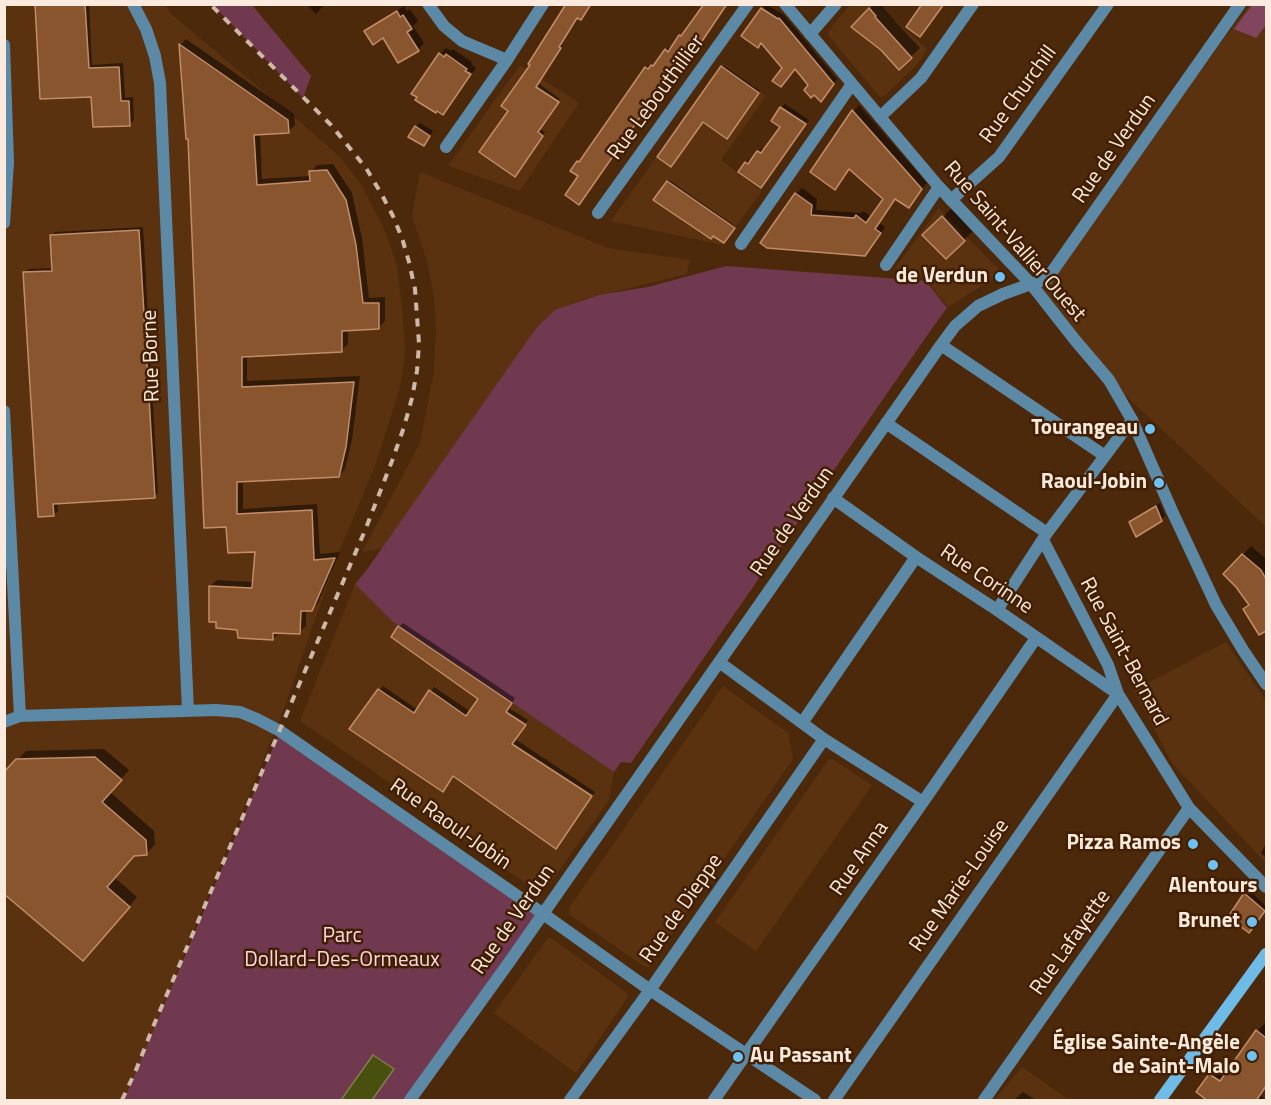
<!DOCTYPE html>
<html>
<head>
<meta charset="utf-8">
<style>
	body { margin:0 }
	#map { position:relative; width:1271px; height:1105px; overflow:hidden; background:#4d290c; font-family:"Titillium Web",sans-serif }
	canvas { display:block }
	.frame { position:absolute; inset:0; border:6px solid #fceade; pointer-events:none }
</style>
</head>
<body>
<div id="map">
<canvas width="1271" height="1105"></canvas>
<div class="frame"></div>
</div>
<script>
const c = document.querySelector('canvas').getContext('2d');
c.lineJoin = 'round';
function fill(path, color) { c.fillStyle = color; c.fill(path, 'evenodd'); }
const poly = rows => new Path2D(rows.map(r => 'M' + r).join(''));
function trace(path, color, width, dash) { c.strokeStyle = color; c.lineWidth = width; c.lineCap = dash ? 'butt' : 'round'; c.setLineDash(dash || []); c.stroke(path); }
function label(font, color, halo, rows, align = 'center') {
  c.font = font + ' "Titillium Web",sans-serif'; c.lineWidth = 5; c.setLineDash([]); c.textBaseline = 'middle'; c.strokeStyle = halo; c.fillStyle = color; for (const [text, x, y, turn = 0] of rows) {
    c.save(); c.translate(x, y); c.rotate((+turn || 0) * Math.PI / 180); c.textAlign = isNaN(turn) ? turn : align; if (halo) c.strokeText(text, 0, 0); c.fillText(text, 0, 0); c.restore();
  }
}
fill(poly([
	[5,5,165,5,171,14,300,122,339,156,360,183,383,226,396,262,401,299,405,344,404,363,399,391,375,466,337,557,282,714,141,1060,139,1077,126,1092,122,1100,5,1100],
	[850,5,877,5,927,49,920,61,886,95,882,97,879,96,828,35,829,30],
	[1249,5,1266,5,1266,527,1109,380,1031,284,1048,279],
	[723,63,766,96,721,160,762,191,722,245,611,221],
	[520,65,579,103,520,191,448,166],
	[420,172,608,248,690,260,687,274,581,300,546,318,529,338,383,548,362,552,420,443,434,371,436,330,434,296,427,261,412,216],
	[939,208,999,270,998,276,948,307,925,279,895,268],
	[355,584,392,621,614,772,609,800,549,885,542,890,534,889,420,809,416,801,300,721],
	[1226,642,1266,701,1266,863,1172,763,1134,690],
	[723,686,788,733,793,759,649,967,645,967,570,915,569,908],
	[829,759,833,759,872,785,852,814,756,951,715,922],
	[548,938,551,938,626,992,628,997,576,1073,494,1013],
	[1022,1067,1069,1100,994,1100]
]), '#5a3210');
fill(poly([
	[213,5,252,5,311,76,303,98],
	[726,266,926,281,947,308,933,327,631,763,621,762,614,772,392,621,355,584,366,571,529,338,539,325,555,310,599,295,648,287],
	[280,731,542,913,410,1100,124,1100]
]), '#71394f');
fill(poly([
	[1252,5,1266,5,1266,25,1256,38,1234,29]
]), '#81465d');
const water = poly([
	[373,1055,394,1069,372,1100,341,1100,373,1055]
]);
fill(water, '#49500f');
trace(water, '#7f7e4d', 1.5);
fill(poly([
	[37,4,89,4,92,65,123,63,125,98,133,97,134,120,130,124,93,95],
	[306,4,325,4,316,14],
	[567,4,591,4,583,16,578,17,561,44,563,45,538,83,560,99,540,129,545,132,517,172,510,111,532,64],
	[704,4,727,4,691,57,684,57,672,72,582,200,578,162,646,68,649,65,651,67,656,62,657,63,669,47,672,49,705,6],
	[766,4,784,15,837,79,821,100,796,68,784,68,762,42,758,46,743,36],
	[874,4,884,4,883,8,920,48,899,68,882,49,853,26],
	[404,6,407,11,410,9,418,21,413,26,424,43,418,50,366,31,373,25],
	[186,39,294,114,295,125,288,132,260,133,262,179,311,176,311,172,317,165,333,164,352,193,362,238,369,298,385,297,385,321,379,327,348,330,348,344,341,351,247,355,247,381,360,376,352,440,345,469,339,476,243,480,243,509,317,504,320,554,340,552,318,603,312,610,306,610,306,626,299,632,279,633,273,639,238,629,210,586,217,580,254,582,256,550,230,552,189,137,187,138,180,45],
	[446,48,451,51,453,49,472,62,471,64,476,68,449,107,443,113,440,54],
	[724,65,760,91,729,135,704,120,659,157],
	[785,104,809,120,765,182,746,163,750,159,752,161,762,148,765,150,782,127,781,108],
	[859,105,927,183,909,206,896,197,879,223,885,227,871,249,865,254,762,243,796,194,802,188,817,199,816,210,861,213,863,211,872,217,885,199,850,168,812,172,854,111],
	[420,123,433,131,424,145,416,127],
	[669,180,735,226,725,240,668,182],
	[952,208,973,231,946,257,925,235],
	[143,227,158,493,154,497,57,502,58,511,54,515,25,273,29,269,53,268,51,236,55,232],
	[1160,503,1165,516,1161,520,1131,522,1135,518],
	[1251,546,1266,559,1266,629,1260,633,1250,604,1226,574],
	[403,623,515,698,509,708,528,720,515,739,595,792,560,843,454,775,443,791,351,729,383,686,418,710,434,687,471,712,481,698,399,627],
	[104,749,129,770,110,792,154,831,155,844,147,853,135,854,115,878,137,897,92,951,17,760,26,751],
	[1266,843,1266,858,1261,853],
	[1249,890,1266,906,1266,908,1253,927,1231,916],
	[1265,1023,1266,1024,1266,1087,1260,1095,1266,1100,1211,1100,1198,1092,1210,1075,1219,1067,1228,1073,1257,1031],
	[1023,1092,1036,1100,1014,1100]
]), '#0007');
const building = poly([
	[35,4,85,4,89,68,119,67,121,101,129,101,130,126,93,127,91,97,40,99,35,4],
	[566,4,591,4,581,20,577,18,559,47,561,48,536,87,559,102,538,132,543,136,515,177,479,152,508,111,501,106,530,65,528,64,566,4],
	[704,4,727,4,688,62,683,59,672,74,671,73,579,205,565,195,578,176,570,171,577,161,579,162,645,67,648,69,651,65,653,66,665,49,668,52,679,35,681,36,704,4],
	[922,4,944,4,920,37,906,27,922,4],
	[761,8,778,19,779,18,834,84,821,102,814,95,811,98,804,90,808,85,795,69,781,87,772,81,782,68,761,43,758,48,741,36,761,8],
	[869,8,876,16,875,17,912,58,899,70,881,50,851,27,869,8],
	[397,11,400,17,403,15,412,29,407,32,419,51,398,63,383,38,373,45,364,31,397,11],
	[179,44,288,120,289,133,254,135,257,185,310,181,309,171,327,170,346,200,356,245,363,303,379,303,379,329,342,331,342,352,242,357,242,387,354,382,346,447,339,477,237,482,237,514,312,510,314,560,335,558,312,611,301,611,300,634,273,633,273,640,238,638,237,630,216,628,216,622,209,622,209,586,252,588,255,552,228,553,226,527,204,528,188,139,186,139,179,44],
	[439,53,444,57,446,54,467,69,465,71,471,74,443,115,437,111,436,113,415,100,417,97,411,94,439,53],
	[721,66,759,93,727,139,703,122,671,167,657,157,721,66],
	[780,107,806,124,761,188,738,172,745,162,748,164,757,151,761,153,780,127,771,121,780,107],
	[852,110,922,189,909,208,895,199,875,229,881,233,865,256,767,248,760,243,795,193,812,205,811,215,854,218,856,215,866,223,883,199,849,169,835,190,810,172,852,110],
	[415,126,430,136,424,146,408,137,415,126],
	[667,181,735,228,724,243,713,236,711,239,653,200,667,181],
	[942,216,965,241,946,259,922,235,942,216],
	[139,230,155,498,53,504,54,516,38,517,23,272,52,271,50,235,139,230],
	[1156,506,1162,521,1136,537,1129,522,1156,506],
	[1242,554,1261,570,1266,579,1266,631,1259,635,1243,609,1249,605,1236,587,1223,574,1242,554],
	[398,626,512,703,506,712,526,725,512,744,592,796,556,849,453,776,443,792,349,729,378,689,414,713,429,690,466,716,478,699,391,637,398,626],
	[95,757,122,780,102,802,146,840,147,855,134,856,107,887,130,907,83,961,4,894,4,772,16,759,95,757],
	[1244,893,1265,911,1249,933,1228,917,1244,893],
	[1256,1030,1266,1038,1266,1086,1256,1101,1208,1101,1196,1092,1209,1074,1220,1081,1256,1030]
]);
fill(building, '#88552e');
trace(building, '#c38d67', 1.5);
trace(poly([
	[133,4,146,29,155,56,160,83,188,711],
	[428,4,444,26,462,41,507,60],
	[810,34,836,4],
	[4,45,8,162,4,223],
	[880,117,921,78,973,4],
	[446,147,507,60,543,4],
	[951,200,999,157,1108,4],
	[598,213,748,4],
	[741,244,852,84],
	[886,265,939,187],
	[941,345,1105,456],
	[4,411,20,716,4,722],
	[886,423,1047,533],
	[833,498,916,557,997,610,1118,694],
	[1043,540,1108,665,1118,694,1189,808,1266,887],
	[997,610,1047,533,1132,420],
	[719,662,824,739,923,802],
	[20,716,216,710,240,712,257,719,280,731,542,913,650,990,815,1100],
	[802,723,916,557],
	[410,1100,510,961,941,345,955,326,978,306,1003,294,1031,284,1047,279,1240,4],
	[570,1100,650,990,824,739],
	[714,1100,923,802,1036,638],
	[834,1100,1118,694],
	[984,1100,1189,808]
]), '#5c8aa6', 12);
trace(poly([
	[785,4,939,187,1031,284,1075,340,1109,380,1132,420,1172,511,1216,605,1243,650,1266,684]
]), '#5c8aa6', 12);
trace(poly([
	[1160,1100,1266,954]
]), '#6fbbe8', 12);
trace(poly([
	[122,1100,136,1070,153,1027,366,528,392,461,404,427,412,398,417,371,419,344,415,289,409,262,402,238,393,216,382,195,366,168,331,125,210,4]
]), '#cfb8a8', 4, [8, 8]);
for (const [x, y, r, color] of [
	[1000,277,6,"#6ec2f3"],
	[1150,429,6,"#6ec2f3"],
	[1159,483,6,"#6ec2f3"],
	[1193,844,6,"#6ec2f3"],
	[1213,865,6,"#6ec2f3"],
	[1252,922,6,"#6ec2f3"],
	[1252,1056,6,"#6ec2f3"],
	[738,1057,6,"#6ec2f3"]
]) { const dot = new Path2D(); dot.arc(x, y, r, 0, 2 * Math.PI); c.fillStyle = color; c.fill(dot); trace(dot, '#421f02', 2); }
label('21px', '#fceade', '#421f02', [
	["Rue Churchill",1019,95,-54],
	["Rue Lebouthillier",657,98,-54],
	["Rue de Verdun",1115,149,-55],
	["Rue Saint-Vallier Ouest",1014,242,49],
	["Rue Borne",152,356,-92],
	["Rue de Verdun",793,522,-55],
	["Rue Corinne",986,580,34],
	["Rue Saint-Bernard",1123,652,62],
	["Rue Raoul-Jobin",450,825,35],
	["Rue Anna",860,859,-55],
	["Rue Marie-Louise",960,886,-55],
	["Rue de Dieppe",682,909,-55],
	["Rue de Verdun",514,920,-55],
	["Rue Lafayette",1071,943,-55]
]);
label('bold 21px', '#fceade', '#421f02', [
	["de Verdun",988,277],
	["Tourangeau",1138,429],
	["Raoul-Jobin",1147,483],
	["Pizza Ramos",1181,844],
	["Alentours",1213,887,"center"],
	["Brunet",1240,922],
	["Église Sainte-Angèle",1240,1044],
	["de Saint-Malo",1240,1068],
	["Au Passant",750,1057,"left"]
], 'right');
label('21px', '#fdd6e3', '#421f02', [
	["Parc",342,937],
	["Dollard-Des-Ormeaux",342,961]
]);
</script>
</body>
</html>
